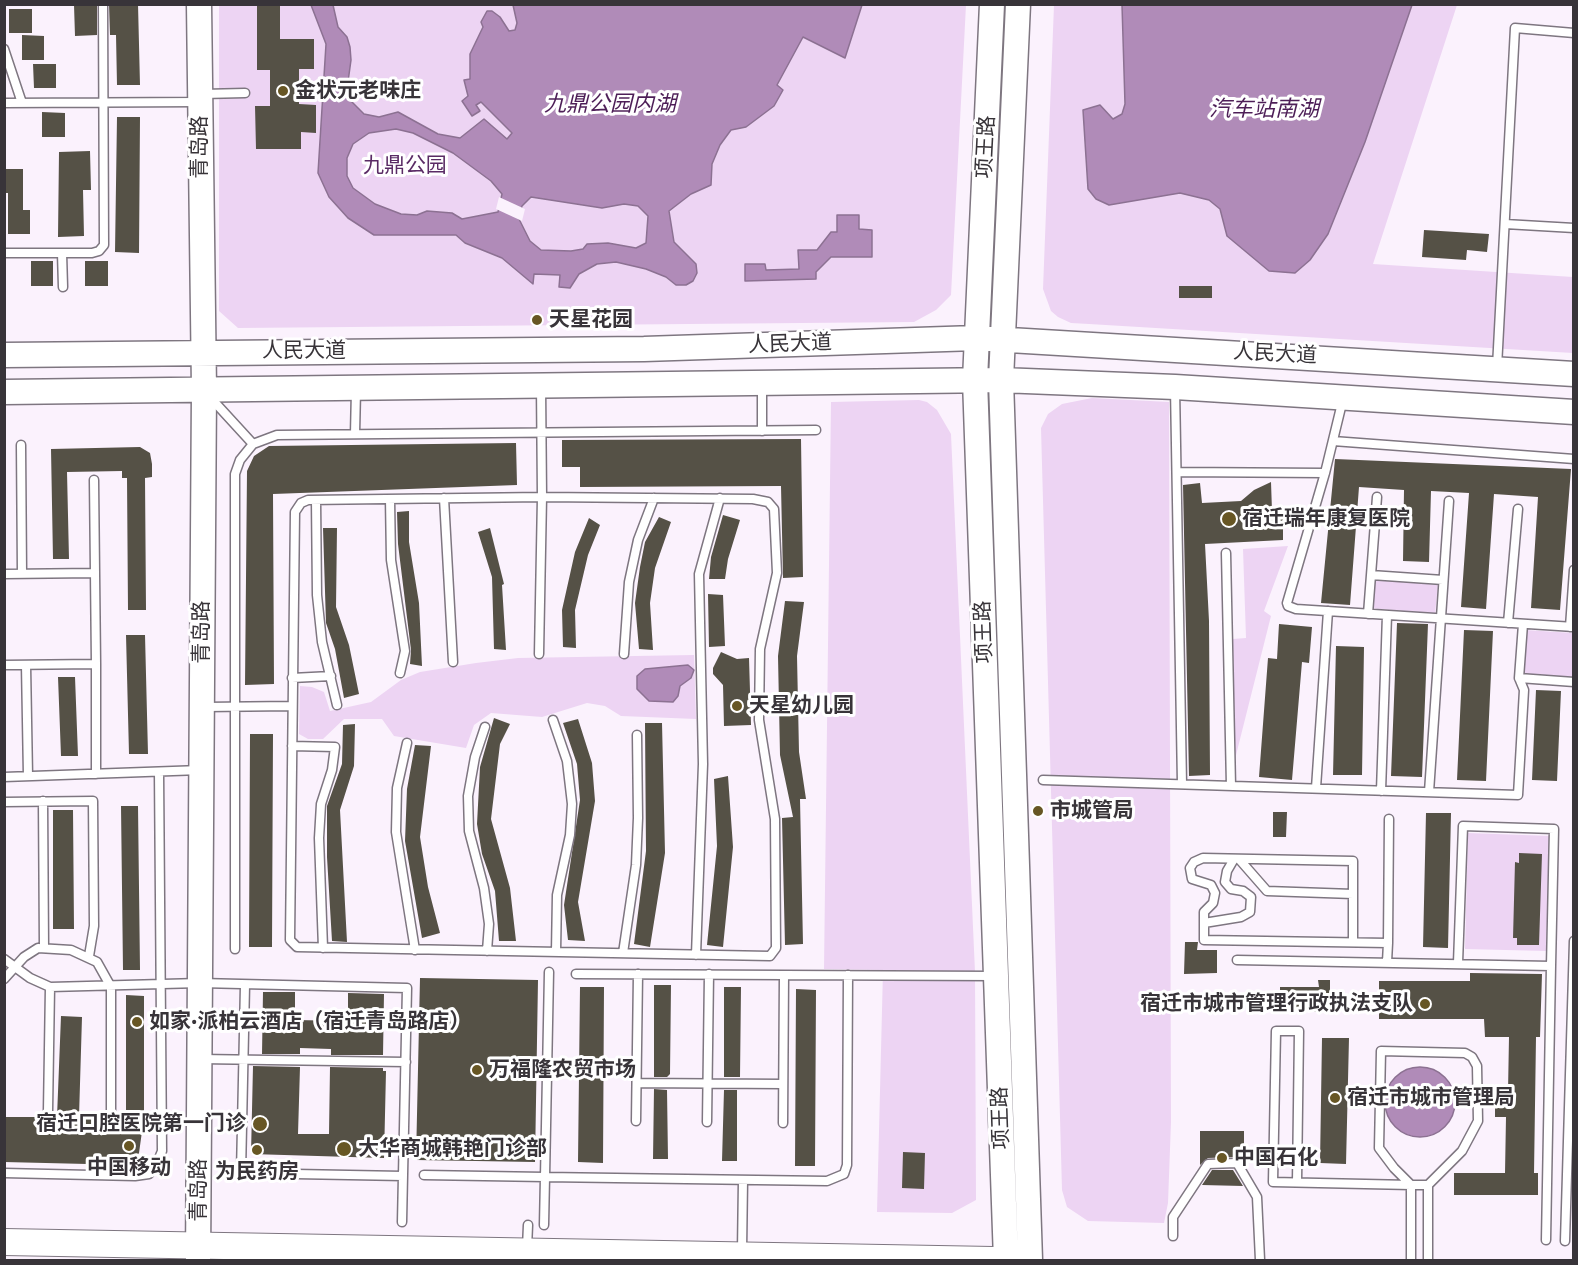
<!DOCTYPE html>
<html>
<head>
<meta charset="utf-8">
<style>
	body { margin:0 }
	#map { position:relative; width:1578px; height:1265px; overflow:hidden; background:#fbf2fd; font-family:Montserrat,sans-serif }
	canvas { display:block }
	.frame { position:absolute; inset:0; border:6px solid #383439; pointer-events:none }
</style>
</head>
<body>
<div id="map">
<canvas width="1578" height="1265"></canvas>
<div class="frame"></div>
</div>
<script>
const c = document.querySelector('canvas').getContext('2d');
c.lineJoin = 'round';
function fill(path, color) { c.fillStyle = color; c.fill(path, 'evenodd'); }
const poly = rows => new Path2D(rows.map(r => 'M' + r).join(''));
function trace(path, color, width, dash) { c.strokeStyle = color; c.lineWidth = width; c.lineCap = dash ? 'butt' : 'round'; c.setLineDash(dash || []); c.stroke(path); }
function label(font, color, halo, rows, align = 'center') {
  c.font = font + ' Montserrat,"Noto Sans SC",sans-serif'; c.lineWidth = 6; c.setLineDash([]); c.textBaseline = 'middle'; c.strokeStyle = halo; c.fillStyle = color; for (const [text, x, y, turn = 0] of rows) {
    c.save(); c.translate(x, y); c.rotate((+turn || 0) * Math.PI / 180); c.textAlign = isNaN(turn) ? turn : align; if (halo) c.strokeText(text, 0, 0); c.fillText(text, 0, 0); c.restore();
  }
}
fill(poly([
	[219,5,966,5,951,295,936,310,914,322,238,328,219,311],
	[1054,5,1457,5,1373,264,1573,277,1573,353,1089,324,1071,323,1058,317,1051,311,1043,289],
	[1092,398,1169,402,1171,1122,1168,1203,1164,1223,1088,1221,1067,1207,1062,1190,1041,428,1048,414,1062,404],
	[919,400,927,402,937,410,951,434,975,972,976,1200,952,1213,877,1212,883,970,824,969,831,402],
	[1288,546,1264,611,1271,616,1235,759,1233,639,1246,638,1243,549],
	[1373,579,1438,585,1435,614,1370,608],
	[1525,630,1573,633,1573,678,1522,674],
	[694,655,696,719,621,716,605,706,587,703,542,717,491,713,474,725,466,748,394,736,382,719,344,719,323,739,308,739,299,734,300,686,312,687,324,692,330,711,371,702,401,680,420,672,476,663,518,658],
	[1468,833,1550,836,1546,951,1465,949]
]), '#edd4f3');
const water = poly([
	[311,5,333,5,338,27,347,37,350,47,351,60,347,89,350,100,364,114,379,117,398,112,438,134,460,138,484,119,507,139,512,133,481,102,476,105,480,111,472,116,462,101,468,96,464,80,470,79,470,54,483,27,481,22,487,11,492,11,500,17,509,31,515,30,517,23,513,5,862,5,845,58,803,37,777,85,783,90,774,106,746,127,731,130,720,145,712,164,711,185,691,194,669,211,674,242,696,264,697,273,693,281,686,285,676,285,666,277,646,269,616,262,597,264,579,274,570,288,559,287,560,275,534,274,533,284,502,258,465,243,456,235,374,235,348,218,329,197,318,173,326,44,311,5],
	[396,129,413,133,453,153,491,181,502,194,498,212,462,219,452,213,427,211,417,215,401,214,375,204,353,188,347,176,347,158,353,144,369,133,396,129],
	[531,197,602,208,624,204,638,206,648,216,646,243,636,248,608,243,587,244,583,249,571,251,541,250,530,241,518,217,522,206,531,197],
	[1122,5,1412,5,1365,142,1328,234,1310,260,1295,273,1269,271,1227,236,1220,209,1209,200,1180,193,1109,205,1096,199,1088,189,1083,110,1100,105,1113,119,1122,114,1125,104,1122,5],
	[837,215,859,215,859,229,872,230,872,257,831,257,816,272,816,279,745,281,745,264,765,264,766,270,799,269,798,250,817,250,831,232,837,232,837,215],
	[688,665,694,670,691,678,680,686,678,696,673,702,649,701,637,689,637,676,645,669,688,665],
	'1385 1102a35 35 0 1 1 70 0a35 35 0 1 1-70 0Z'
]);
fill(water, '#b08bb8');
trace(water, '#8c7192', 1.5);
fill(poly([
	[499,197,525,209,522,221,496,209]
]), '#fbf2fd');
fill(poly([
	[97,4,97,35,75,36,74,5],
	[109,4,138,4,140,85,117,85,116,35,110,35],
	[257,4,280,4,280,39,314,39,314,69,299,69,299,104,316,105,316,133,301,132,301,149,256,149,255,106,270,106,270,70,257,70],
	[9,9,32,9,32,33,9,33],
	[22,35,44,36,44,60,22,60],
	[33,64,56,64,56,88,34,88],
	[42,112,65,113,65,137,42,137],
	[117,117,140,117,139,253,115,252],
	[90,151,91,190,83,190,84,236,58,237,59,152],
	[4,169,23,169,23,210,30,210,30,234,8,234,8,193,4,193],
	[1424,230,1489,234,1487,252,1467,250,1466,260,1422,257],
	[31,261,53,261,53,286,31,286],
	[85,261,108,261,108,286,85,286],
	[1179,286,1212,286,1212,298,1179,298],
	[801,439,803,577,783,578,781,486,580,487,580,467,562,467,562,440],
	[516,443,517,485,273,494,274,684,245,685,247,471,254,456,269,446],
	[140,447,150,453,152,464,152,477,145,478,146,610,128,610,127,478,122,478,122,471,67,472,69,559,53,559,51,449],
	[1335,459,1571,469,1560,610,1531,608,1538,497,1494,494,1486,609,1461,607,1469,493,1431,491,1429,562,1403,561,1404,490,1359,487,1350,605,1321,603],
	[1271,482,1272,511,1283,512,1283,540,1205,544,1209,621,1210,775,1189,776,1183,485,1200,483,1202,503,1241,501,1254,490],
	[409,511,409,542,419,603,422,666,410,664,411,650,398,544,397,512],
	[723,515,740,520,728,559,725,579,709,579,711,557],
	[659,517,671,522,655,568,650,603,653,650,639,649,635,603,640,567,645,542],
	[589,518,600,525,588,555,575,610,576,648,563,647,562,610,575,552],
	[323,528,337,528,336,607,349,645,359,694,344,698,335,649,326,623],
	[490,528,504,584,502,585,506,650,494,649,492,577,478,532],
	[708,594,723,595,725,646,709,647],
	[785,601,804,602,797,656,799,752,806,799,800,799,803,944,785,945,782,818,793,817,780,755,778,656],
	[1397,623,1428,624,1422,777,1391,776],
	[1279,624,1312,627,1309,663,1302,662,1292,780,1259,777,1268,658,1277,659],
	[1464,630,1493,631,1486,781,1457,780],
	[126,635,145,635,148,754,129,754],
	[1336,646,1364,647,1362,775,1333,775],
	[721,652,737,659,749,658,751,725,724,726,723,685,713,674,713,668],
	[58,677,75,677,78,756,61,756],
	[1536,690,1561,691,1557,781,1532,780],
	[494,718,510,724,500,744,491,819,510,888,516,941,499,941,495,891,482,854,477,824,480,767],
	[578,719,592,763,595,801,578,902,585,941,568,940,564,905,580,800,577,764,563,723],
	[645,723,662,723,665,853,650,947,634,944,646,851],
	[355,724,354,766,340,810,347,942,332,941,327,857,327,806,342,764,343,725],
	[250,734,273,734,272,947,249,947],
	[415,745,431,746,420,837,428,887,440,933,422,938,405,841,407,789],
	[728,776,733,847,723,947,707,945,717,846,714,779],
	[121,806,138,806,140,970,123,970],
	[53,810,73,810,74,929,53,929],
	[1273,812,1287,812,1286,837,1273,837],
	[1426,813,1451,813,1448,948,1423,947],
	[1519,853,1542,854,1539,945,1517,945,1517,938,1513,938,1515,862,1519,863],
	[1185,942,1198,942,1197,950,1217,950,1217,973,1184,974],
	[1470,973,1542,974,1540,1037,1536,1037,1534,1173,1538,1173,1538,1195,1454,1195,1454,1173,1505,1173,1506,1117,1495,1117,1495,1092,1508,1092,1509,1037,1485,1037,1484,1019,1379,1019,1379,981,1470,981],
	[420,978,538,980,535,1162,416,1160],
	[1318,980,1330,980,1330,1000,1335,1000,1335,1012,1276,1012,1276,1000,1280,1000,1280,987,1319,987],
	[654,985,671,985,670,1074,667,1077,654,1077],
	[580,987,604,987,603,1163,578,1162],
	[724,987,741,987,740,1077,724,1077],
	[796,989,816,990,815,1166,795,1166],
	[263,992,295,992,295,1020,348,1021,348,993,384,994,383,1055,331,1055,331,1049,300,1048,300,1054,262,1054],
	[126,995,144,996,144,1117,139,1153,129,1165,4,1162,4,1117,57,1117,61,1016,82,1017,79,1117,126,1117],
	[1322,1038,1349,1038,1346,1164,1320,1163],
	[253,1066,300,1067,298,1134,329,1134,330,1067,383,1068,383,1071,386,1071,384,1158,251,1154],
	[654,1089,667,1090,668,1159,653,1159],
	[724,1090,737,1090,737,1161,722,1161],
	[1200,1131,1244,1131,1244,1163,1237,1157,1208,1158,1200,1165],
	[903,1152,925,1153,924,1189,902,1188],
	[1212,1170,1233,1170,1243,1186,1202,1185]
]), '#555146');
const lane = poly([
	[4,49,22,103],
	[203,94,245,93],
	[4,103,199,102],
	[1505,224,1574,228],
	[4,253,92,253,99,251,104,245,103,4],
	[62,253,63,287],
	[1497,367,1515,28,1574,33],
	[1175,388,1182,784],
	[209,396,253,444],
	[1343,399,1325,473,1287,603,1288,606,1296,609,1574,627],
	[762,431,762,386],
	[355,434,356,390],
	[1333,441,1574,459],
	[21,445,22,574],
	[1177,472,1325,473],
	[94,480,95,573],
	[444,498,453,662],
	[390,499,391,560,405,651,400,673],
	[316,500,317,595,322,642,337,705],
	[1226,553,1231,786],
	[4,574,95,573,96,664,4,665],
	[1371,575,1443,580],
	[1368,614,1377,497],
	[1508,623,1518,509],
	[1570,627,1574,570],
	[539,654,542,497,753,499,768,502,774,509,777,573,760,649,759,720,775,819,776,948,770,956,297,947,290,940,295,512,301,503,308,500,542,497,541,386],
	[624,654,629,582,638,540,654,498],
	[96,664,96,774],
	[26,665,28,776],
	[292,678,331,676],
	[1519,678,1574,682],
	[205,707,292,706],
	[553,720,567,761,572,804,570,835,557,895,556,952],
	[485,727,475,757,468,796,469,831,484,888,489,924,487,951],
	[407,743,397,788,396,832,415,950],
	[292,746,335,747,332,770,321,804,319,838,323,948],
	[4,777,201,770],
	[1043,780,1518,795,1524,690,1519,678,1523,624],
	[1316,788,1328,611],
	[1381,791,1387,615],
	[1429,792,1449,501],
	[43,801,44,948],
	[4,802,93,801,94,926,89,956],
	[1239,859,1267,891,1353,894],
	[1204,923,1241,917,1250,912,1251,897,1243,891,1231,889,1225,882,1227,871,1234,859],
	[1353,941,1353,861,1203,858,1194,862,1190,868,1192,879,1211,885,1215,893,1213,903,1204,912,1204,940,1388,943,1389,819],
	[235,949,235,474,240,460,253,444,277,435,816,430],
	[623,953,636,865,638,818,637,735],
	[696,955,703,764,699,574,720,498],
	[4,959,30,978,50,987,200,983,407,988,402,1222],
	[1237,960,1551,966,1546,1240],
	[1387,962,1388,943],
	[1458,963,1463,826,1554,829,1551,966],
	[549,972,545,1177,827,1181,844,1174,847,1165,848,975],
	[576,974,993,976],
	[4,979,24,957,38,948,71,950,97,962,111,987,111,1110],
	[245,985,241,1173,403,1176],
	[200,1059,406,1062],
	[637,1083,783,1084],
	[48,1111,50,987],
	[636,1121,638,974],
	[707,1122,709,974],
	[783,1123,784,975],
	[4,1173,135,1176,149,1174,157,1163,162,1151,159,772],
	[424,1175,545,1177,544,1225],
	[1297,1182,1299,1031,1276,1031,1273,1182,1411,1185,1428,1185,1462,1151,1478,1121,1477,1066,1472,1057,1465,1053,1381,1051,1379,1148,1394,1168,1411,1185,1411,1260],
	[1173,1236,1173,1217,1208,1164,1237,1163,1257,1197,1260,1260],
	[1565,1241,1574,941],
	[527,1248,528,1225],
	[742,1251,743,1180],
	[1428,1260,1428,1185]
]);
const secondary = poly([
	[992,4,975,380,1006,1260],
	[1018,4,1001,380,1030,1260],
	[4,355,644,349,976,338,1574,374],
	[4,392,1001,380,1175,387,1574,412],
	[198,1260,204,390,199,4]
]);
const primary = poly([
	[4,1242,993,1260]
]);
trace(lane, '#7e7680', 11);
trace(secondary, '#7e7680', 27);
trace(primary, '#7e7680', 28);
trace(lane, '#fff', 8);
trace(secondary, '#fff', 24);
trace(primary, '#fff', 26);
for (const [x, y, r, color] of [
	[283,91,6,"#675624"],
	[537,320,6,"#675624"],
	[1229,519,8,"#675624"],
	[737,706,6,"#675624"],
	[1038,811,6,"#675624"],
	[1425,1004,6,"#675624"],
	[137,1022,6,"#675624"],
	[477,1070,6,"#675624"],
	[1335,1098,6,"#675624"],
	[260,1124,8,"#675624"],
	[129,1146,6,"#675624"],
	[344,1149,8,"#675624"],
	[257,1150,6,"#675624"],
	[1222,1158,6,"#675624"]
]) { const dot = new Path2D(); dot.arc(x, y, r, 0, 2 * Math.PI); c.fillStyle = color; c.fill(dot); trace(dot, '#fff', 2); }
label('bold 21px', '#383439', '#fff', [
	["金状元老味庄",295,91],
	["天星花园",549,320],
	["宿迁瑞年康复医院",1242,519],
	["天星幼儿园",749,706],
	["市城管局",1050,811],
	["宿迁市城市管理行政执法支队",1413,1004,"right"],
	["如家·派柏云酒店（宿迁青岛路店）",149,1022],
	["万福隆农贸市场",489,1070],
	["宿迁市城市管理局",1347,1098],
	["宿迁口腔医院第一门诊",246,1124,"right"],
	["大华商城韩艳门诊部",358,1149],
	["中国石化",1234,1158],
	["中国移动",129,1168,"center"],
	["为民药房",257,1172,"center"]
], 'left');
label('21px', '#383439', '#fff', [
	["青岛路",200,147,-90],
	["项王路",986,147,-87],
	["人民大道",790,344,-2],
	["人民大道",304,351],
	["人民大道",1275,354,3],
	["青岛路",202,632,-90],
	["项王路",984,632,-92],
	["项王路",1001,1118,-92],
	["青岛路",199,1190,-90]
]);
label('21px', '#5a2b65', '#fff', [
	["九鼎公园",405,166]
]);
label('italic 22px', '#4d1e57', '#fff', [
	["九鼎公园内湖",610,105],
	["汽车站南湖",1264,110]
]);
</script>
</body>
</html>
